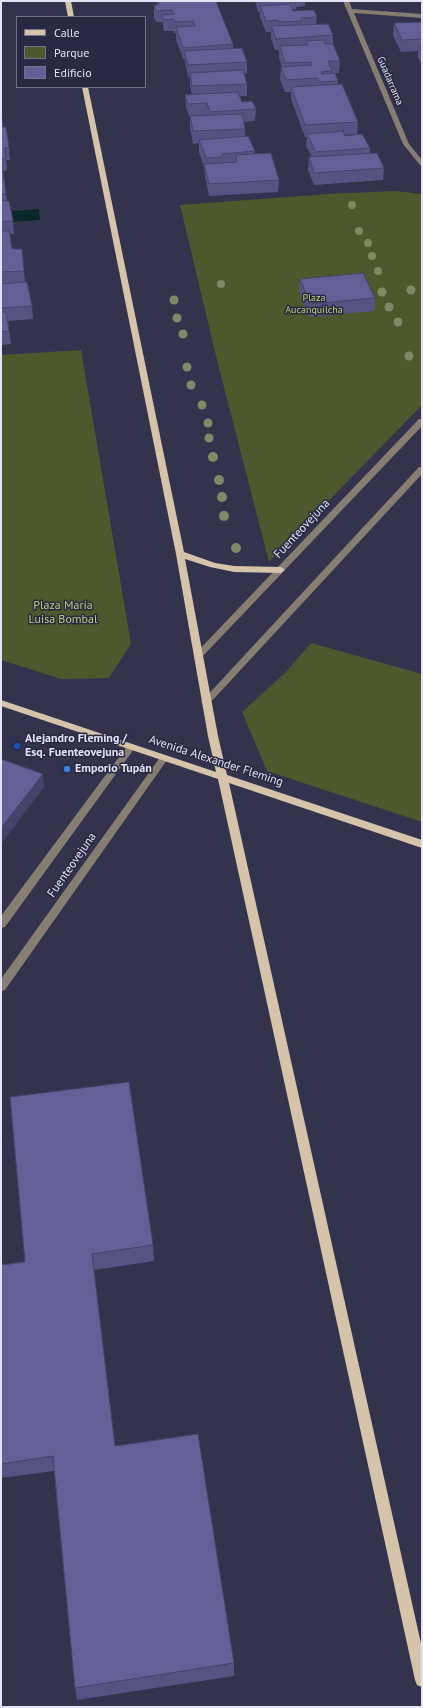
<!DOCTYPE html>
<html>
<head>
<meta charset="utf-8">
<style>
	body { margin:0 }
	#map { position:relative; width:423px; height:1708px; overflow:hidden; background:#33334e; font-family:"PT Sans",sans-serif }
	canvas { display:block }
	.frame { position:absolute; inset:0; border:2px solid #e2e3f4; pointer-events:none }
	.legend { position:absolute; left:16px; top:16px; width:130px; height:72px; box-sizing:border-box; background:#292943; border:1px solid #73738a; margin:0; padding:5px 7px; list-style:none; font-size:12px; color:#e2e3f4 }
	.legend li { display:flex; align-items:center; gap:8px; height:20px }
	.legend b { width:20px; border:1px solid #73738a }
</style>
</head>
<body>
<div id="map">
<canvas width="423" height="1708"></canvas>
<div class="frame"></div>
<ul class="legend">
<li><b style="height:5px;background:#d5c4aa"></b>Calle</li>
<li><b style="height:11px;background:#4d582c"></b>Parque</li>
<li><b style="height:11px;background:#646097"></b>Edificio</li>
</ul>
</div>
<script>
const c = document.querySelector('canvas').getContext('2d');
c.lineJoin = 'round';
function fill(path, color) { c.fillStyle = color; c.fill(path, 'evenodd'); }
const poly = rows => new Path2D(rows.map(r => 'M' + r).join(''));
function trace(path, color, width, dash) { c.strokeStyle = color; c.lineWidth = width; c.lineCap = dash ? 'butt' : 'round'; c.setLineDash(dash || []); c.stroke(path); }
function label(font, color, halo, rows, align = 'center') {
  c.font = font + ' "PT Sans",sans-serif'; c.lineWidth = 3; c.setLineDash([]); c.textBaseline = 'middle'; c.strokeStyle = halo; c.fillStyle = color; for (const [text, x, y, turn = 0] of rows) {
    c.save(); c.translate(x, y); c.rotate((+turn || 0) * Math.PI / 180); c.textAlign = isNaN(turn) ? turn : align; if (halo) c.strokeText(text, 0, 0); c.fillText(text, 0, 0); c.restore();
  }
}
fill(poly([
	[396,191,422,194,422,405,269,562,217,360,180,205,329,194],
	[81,350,131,644,109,678,61,679,1,660,1,355],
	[311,643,422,674,422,822,267,771,242,712,286,672]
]), '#4d582c');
fill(poly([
	[39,209,40,220,13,222,12,211]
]), '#092728');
fill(poly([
	[343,1,349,1,352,9,422,14,422,18,354,13,409,144,422,160,422,166,420,165,403,144,343,1],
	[419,419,422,419,422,426,202,657,196,657,195,655,196,653,419,419],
	[419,467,422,467,422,474,209,704,203,704,201,702,203,700,419,467],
	[131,744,134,745,136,747,134,749,5,927,1,928,1,916,128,745,131,744],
	[164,755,167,756,169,758,167,760,5,990,1,991,1,979,161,756,164,755]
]), '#867e71');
fill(poly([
	[65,1,71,1,74,17,68,17,65,1],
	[82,87,88,87,184,552,215,563,234,566,281,567,285,570,281,573,234,572,210,567,185,559,218,736,227,775,422,840,422,848,229,783,422,1648,422,1687,417,1685,415,1680,218,779,1,706,1,700,216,772,208,736,176,554,82,87]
]), '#d5c4aa');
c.fillStyle = '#7e8a66';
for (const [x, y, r] of [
	[352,205,4],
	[359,231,4],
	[368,243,4],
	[372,256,4],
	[378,271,4],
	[221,284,4],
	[411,290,4.5],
	[382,292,4.5],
	[174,300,4.5],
	[389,307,4.5],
	[177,318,4.5],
	[398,322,4.5],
	[183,334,4.5],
	[409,356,4.5],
	[187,367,4.5],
	[191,385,4.5],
	[202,405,4.5],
	[208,423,4.5],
	[209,438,4.5],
	[213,457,5],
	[219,480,5],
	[222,497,5],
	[224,516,5],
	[236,548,5]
]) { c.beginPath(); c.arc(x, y, r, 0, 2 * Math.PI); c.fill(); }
fill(poly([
	[156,1,216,1,233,44,233,48,247,62,247,73,244,74,247,84,247,96,240,96,242,102,256,109,255,121,244,122,245,129,245,136,255,151,255,154,279,180,278,192,209,196,205,176,204,167,199,152,199,143,193,144,190,128,190,116,189,116,186,107,185,95,192,95,190,85,190,77,188,77,185,62,185,59,183,59,176,39,176,33,175,33,174,31,164,31,163,26,163,22,156,22,154,17,154,5,157,5],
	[255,1,305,1,305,6,296,7,296,9,292,9,293,11,317,17,316,24,333,35,333,44,340,61,339,73,335,73,338,81,338,85,358,122,357,134,345,135,345,136,370,148,370,153,384,168,383,180,314,185,308,170,309,157,312,157,306,146,307,137,305,137,291,99,291,92,285,92,280,79,281,67,282,67,279,58,279,50,275,50,271,38,271,32,266,32,260,17,260,12,258,12],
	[422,22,422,66,418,57,418,51,401,52,393,35,394,23],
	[1,105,3,127,9,148,10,160,6,160,7,171,1,171],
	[1,171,6,194,7,201,13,221,14,234,10,234,12,249,24,271,25,282,32,306,33,319,8,321,11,344,1,345],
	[300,279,375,298,374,311,310,317,299,292],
	[153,1245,154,1261,94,1270,115,1446,234,1663,234,1676,77,1700,75,1688,54,1471,1,1478,1,1265]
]), '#565382');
fill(poly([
	[43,774,44,787,1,844,1,828]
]), '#46436a');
const building = poly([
	[158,1,216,1,233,44,183,48,176,27,195,26,193,21,175,22,174,19,164,20,162,15,174,14,172,10,156,11,154,5,159,5,158,1],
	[290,4,293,11,314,10,317,17,301,18,302,21,279,22,278,20,266,21,260,6,290,4],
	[422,22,422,39,402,40,394,23,422,22],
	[328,24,333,35,276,39,271,26,328,24],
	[324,40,325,44,333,44,340,61,328,61,332,71,321,72,322,74,335,73,338,81,320,82,318,78,286,80,281,67,312,65,311,62,285,63,280,46,308,45,306,41,324,40],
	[419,46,422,46,422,53,419,46],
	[242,48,247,62,188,65,184,51,242,48],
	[243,70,247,84,192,86,190,73,243,70],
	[342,84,358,122,305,125,291,87,342,84],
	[238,92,242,102,252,101,256,109,210,112,207,103,188,104,185,95,238,92],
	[1,105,2,117,1,118,1,105],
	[242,114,245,129,193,131,190,116,242,114],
	[1,127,6,127,9,148,4,148,6,158,1,159,1,127],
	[343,131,345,136,362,134,370,148,316,152,307,134,343,131],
	[248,136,255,151,222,154,223,157,206,158,199,140,248,136],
	[271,153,279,180,209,184,204,164,237,162,236,155,271,153],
	[377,153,384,168,314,173,309,157,377,153],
	[1,171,3,171,6,194,1,194,1,171],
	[1,201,9,201,13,221,1,222,1,201],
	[1,231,9,231,12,249,22,249,24,271,1,272,1,231],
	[363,273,375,298,310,304,300,279,363,273],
	[27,282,32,306,1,308,1,284,27,282],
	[1,312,6,312,9,331,1,332,1,312],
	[1,759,43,774,1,828,1,759],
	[129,1082,153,1245,92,1254,115,1446,198,1434,234,1663,75,1688,53,1456,1,1464,1,1265,25,1262,10,1097,129,1082]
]);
fill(building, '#646097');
trace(building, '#46436a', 1);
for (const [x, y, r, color] of [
	[17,746,4,"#1a4fb4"],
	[67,769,4,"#3f7fe0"]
]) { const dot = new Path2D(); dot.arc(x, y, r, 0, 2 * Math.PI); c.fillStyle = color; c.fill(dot); trace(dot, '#292943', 1.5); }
label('10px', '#e2e3f4', '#292943', [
	["Guadarrama",390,81,67]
]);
label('10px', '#bbd179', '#292943', [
	["Plaza",314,298],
	["Aucanquilcha",314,310]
]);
label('12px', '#e2e3f4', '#292943', [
	["Fuenteovejuna",302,529,-47],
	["Avenida Alexander Fleming",216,761,18],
	["Fuenteovejuna",72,865,-55]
]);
label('12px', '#bbd179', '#292943', [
	["Plaza María",63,606],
	["Luisa Bombal",63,620]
]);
label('bold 12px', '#e2e3f4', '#292943', [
	["Alejandro Fleming /",25,739],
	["Esq. Fuenteovejuna",25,753],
	["Emporio Tupán",75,769]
], 'left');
</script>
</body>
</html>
